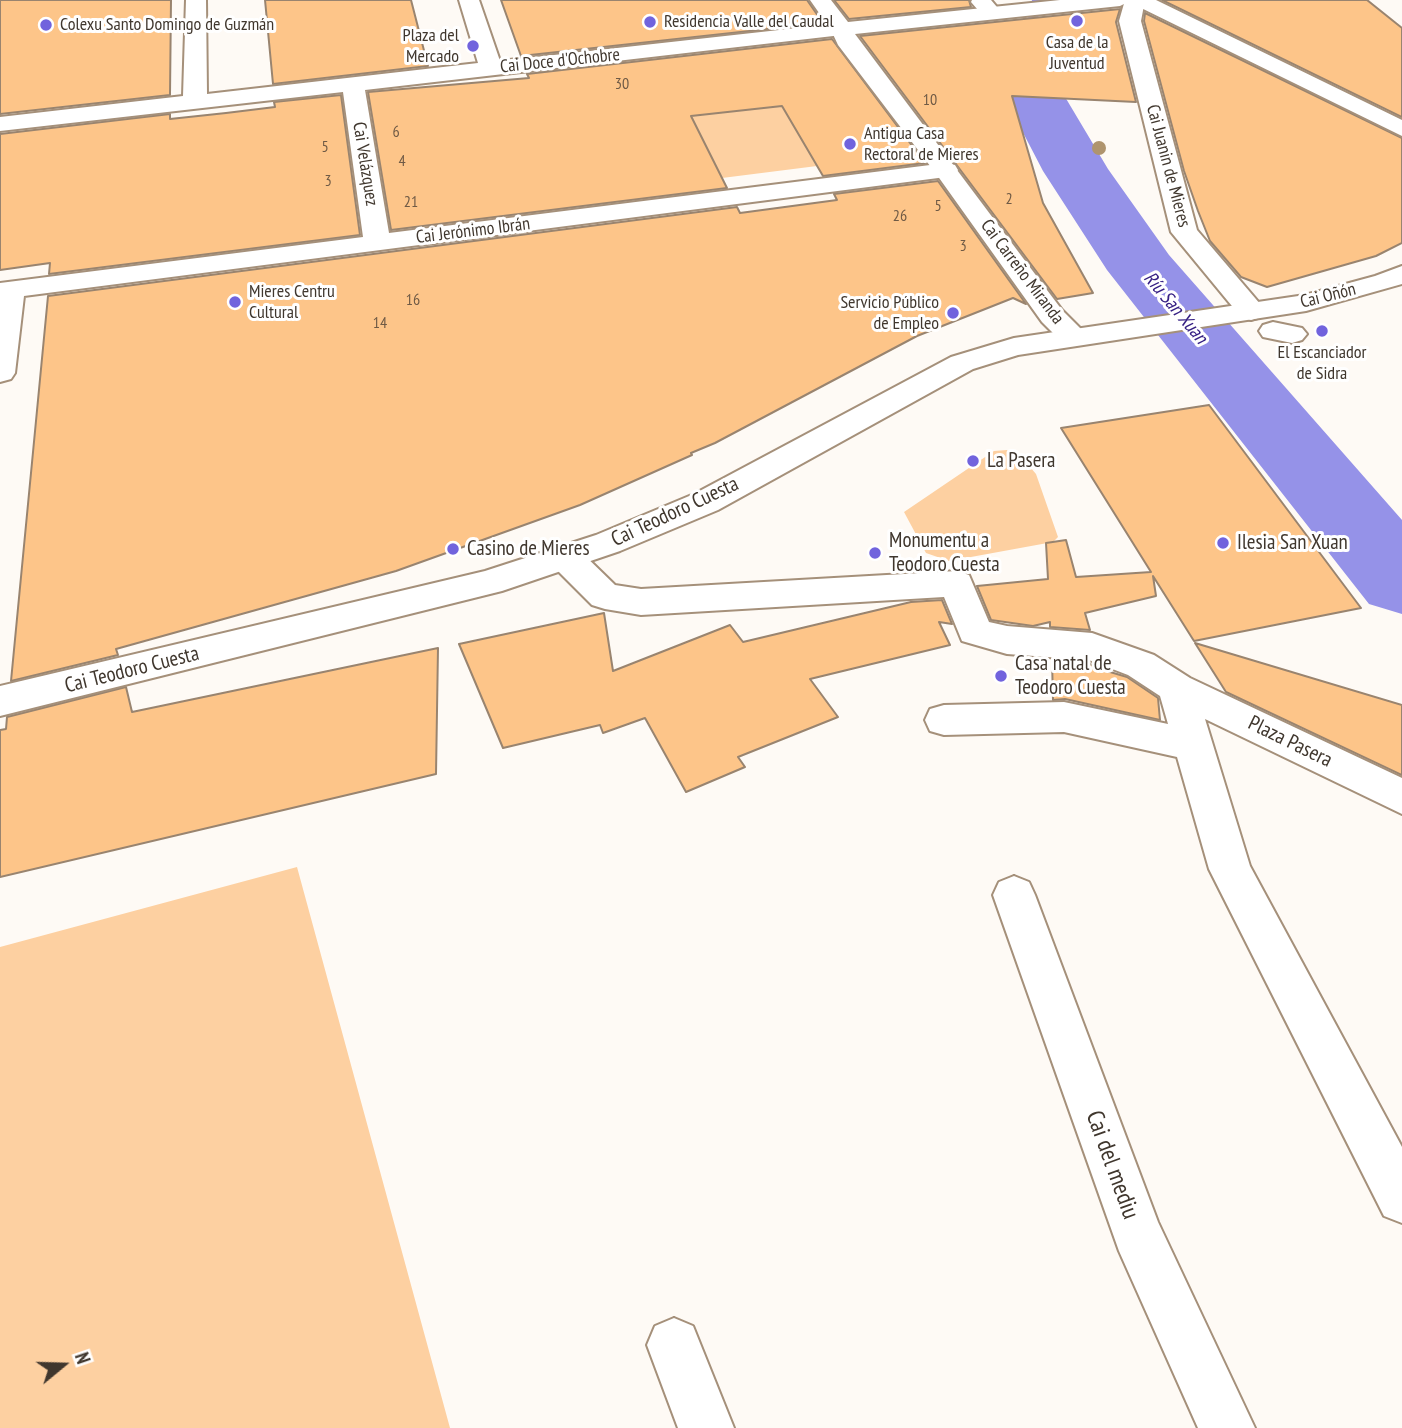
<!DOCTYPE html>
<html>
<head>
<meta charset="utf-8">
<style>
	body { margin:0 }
	#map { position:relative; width:1402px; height:1428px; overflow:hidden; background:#fefaf5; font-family:"PT Sans Narrow",sans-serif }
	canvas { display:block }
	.north { position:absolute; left:28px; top:1330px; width:70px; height:70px; -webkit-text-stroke:5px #fff; paint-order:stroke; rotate:71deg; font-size:19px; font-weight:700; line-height:28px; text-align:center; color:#40372e }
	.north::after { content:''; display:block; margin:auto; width:24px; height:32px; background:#40372e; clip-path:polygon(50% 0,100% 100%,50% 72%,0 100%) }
</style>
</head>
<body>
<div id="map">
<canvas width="1402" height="1428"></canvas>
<div class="north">N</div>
</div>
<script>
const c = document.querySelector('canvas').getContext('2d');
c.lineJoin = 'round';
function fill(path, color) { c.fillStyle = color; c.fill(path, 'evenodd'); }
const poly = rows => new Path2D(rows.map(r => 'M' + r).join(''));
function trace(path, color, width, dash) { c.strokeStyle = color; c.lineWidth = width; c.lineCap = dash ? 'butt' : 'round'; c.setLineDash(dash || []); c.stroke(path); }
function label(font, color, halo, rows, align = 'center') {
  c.font = font + ' "PT Sans Narrow",sans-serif'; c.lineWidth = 6; c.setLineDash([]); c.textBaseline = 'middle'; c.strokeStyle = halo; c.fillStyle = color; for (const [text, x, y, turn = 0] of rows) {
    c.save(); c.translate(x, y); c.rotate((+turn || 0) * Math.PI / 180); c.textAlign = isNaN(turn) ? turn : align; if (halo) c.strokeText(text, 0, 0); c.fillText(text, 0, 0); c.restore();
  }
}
fill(poly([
	[859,95,817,166,722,178,691,116],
	[1007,450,1019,454,1036,474,1058,537,1053,542,949,561,926,553,904,512,994,451],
	[297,867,450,1428,0,1428,0,947]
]), '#fdd0a1');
fill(poly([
	[1032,0,1042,0,1033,42,1028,45,1023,42,1032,0]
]), '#9592e8');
fill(poly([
	[1022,55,1043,60,1108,169,1169,255,1402,520,1402,614,1369,604,1107,270,1043,171,992,73,1001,60,1022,55]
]), '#9592e8');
const building = poly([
	[0,0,171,0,170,95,0,114,0,0],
	[265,0,411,0,428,66,273,84,265,0],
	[501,0,807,0,823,23,521,56,501,0],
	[834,0,969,0,971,7,849,19,834,0],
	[1162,0,1367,0,1402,28,1402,117,1162,0],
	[1120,9,1116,22,1136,102,1012,96,1043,203,1093,293,1057,299,860,36,1120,9],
	[1145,13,1402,138,1402,243,1376,256,1267,287,1241,277,1210,241,1198,211,1184,171,1144,21,1145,13],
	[832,39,925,163,823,176,782,106,691,116,727,188,391,230,368,92,529,78,527,74,832,39],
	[341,95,360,235,49,274,50,263,0,270,0,134,170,114,170,119,226,113,275,107,274,102,341,95],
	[938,181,1026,304,1013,298,917,336,715,443,691,453,692,455,580,505,396,571,116,649,118,655,11,681,48,296,737,207,740,213,837,200,834,194,938,181],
	[1209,405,1361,608,1194,641,1153,576,1156,596,1085,613,1090,630,1050,627,1050,622,1033,626,991,620,977,586,1048,579,1046,543,1066,540,1076,577,1151,572,1061,428,1209,405],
	[942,600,952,624,939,622,950,645,810,679,838,717,738,757,745,767,686,792,645,718,603,733,600,725,503,748,459,644,604,613,613,671,730,625,743,642,911,602,942,600],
	[1195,643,1402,705,1402,775,1226,692,1195,643],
	[438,648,436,774,0,877,0,730,6,729,7,717,126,687,132,712,438,648],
	[1052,660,1088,663,1100,669,1127,677,1158,698,1160,720,1065,699,1053,700,1052,660]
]);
fill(building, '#fdc589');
trace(building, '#99846f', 2);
const pedestrian = poly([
	[186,0,206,0,207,94,478,63,459,0,479,0,500,61,842,23,850,24,853,29,850,34,842,35,365,90,389,233,946,163,955,165,958,170,955,175,946,177,24,296,15,373,11,379,0,382,0,283,363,237,343,92,0,131,0,117,183,96,186,0],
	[972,0,991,0,1002,13,998,17,984,17,971,2,972,0],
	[1125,0,1145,0,1141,21,1197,230,1261,305,1265,311,1261,317,1251,320,1241,317,1171,232,1119,21,1125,0],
	[1273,322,1302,328,1307,334,1302,340,1292,343,1263,337,1259,331,1263,325,1273,322]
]);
const minor = poly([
	[810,0,831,0,848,22,1060,0,1156,0,1402,120,1402,136,1133,4,1130,1,1120,6,855,34,1062,310,1083,331,1088,337,1083,343,1073,346,1063,343,1042,322,937,175,838,45,831,30,810,0],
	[566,546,578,549,615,585,641,589,957,571,969,575,989,622,1007,626,1092,633,1154,655,1190,678,1402,778,1402,814,1205,719,1250,866,1402,1147,1402,1223,1384,1216,1209,869,1177,757,1064,732,944,735,930,731,925,720,930,709,944,705,1064,702,1168,724,1160,696,1128,675,1089,660,1007,654,962,641,944,597,641,615,605,609,592,605,554,567,549,558,554,549,566,546],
	[1014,876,1029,882,1035,895,1158,1222,1255,1428,1198,1428,1119,1251,993,895,999,882,1014,876],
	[674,1318,693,1326,734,1428,678,1428,647,1345,655,1326,674,1318]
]);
const tertiary = poly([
	[1402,266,1402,284,1306,311,1018,355,973,369,718,510,620,551,502,591,0,716,0,686,485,571,596,535,694,494,951,357,1014,338,1305,295,1375,276,1402,266]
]);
trace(pedestrian, '#a5907a', 4);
trace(minor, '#a5907a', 4);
trace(tertiary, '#a5907a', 4);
fill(pedestrian, '#fff');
fill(minor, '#fff');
fill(tertiary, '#fff');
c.fillStyle = '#af946e';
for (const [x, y] of [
	[1099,148]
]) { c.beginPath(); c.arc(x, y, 7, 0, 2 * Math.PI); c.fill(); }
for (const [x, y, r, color] of [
	[1077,21,7,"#7163dd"],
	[650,22,7,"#7163dd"],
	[46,25,7,"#7163dd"],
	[473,46,7,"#7163dd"],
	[850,144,7,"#7163dd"],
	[235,302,7,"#7163dd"],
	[953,313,7,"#7163dd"],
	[1322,331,7,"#7163dd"],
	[973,461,7,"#7163dd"],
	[1223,543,7,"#7163dd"],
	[453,549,7,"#7163dd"],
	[875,553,7,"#7163dd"],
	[1001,676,7,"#7163dd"]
]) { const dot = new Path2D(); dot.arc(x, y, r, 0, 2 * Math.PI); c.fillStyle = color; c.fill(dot); trace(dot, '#fff', 2.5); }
label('16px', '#6f5a45', null, [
	["30",622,84],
	["10",930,100],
	["6",396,132],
	["5",325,147],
	["4",402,161],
	["3",328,181],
	["2",1009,199],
	["21",411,202],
	["5",938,206],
	["26",900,216],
	["3",963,246],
	["16",413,300],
	["14",380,323]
]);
label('18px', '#40372e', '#fff', [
	["Residencia Valle del Caudal",664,22],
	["Colexu Santo Domingo de Guzmán",60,25],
	["Plaza del",459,36,"right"],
	["Mercado",459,57,"right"],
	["Casa de la",1077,43,"center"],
	["Juventud",1077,64,"center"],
	["Antigua Casa",864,134],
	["Rectoral de Mieres",864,155],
	["Mieres Centru",249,292],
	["Cultural",249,313],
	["Servicio Público",939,303,"right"],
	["de Empleo",939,324,"right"],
	["El Escanciador",1322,353,"center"],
	["de Sidra",1322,374,"center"]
], 'left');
label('18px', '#40372e', '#fff', [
	["Cai Doce d'Ochobre",560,61,-6],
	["Cai Velázquez",365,164,81],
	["Cai Juanin de Mieres",1168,166,75],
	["Cai Jerónimo Ibrán",473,231,-7],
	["Cai Carreño Miranda",1022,272,53],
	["Cai Oñón",1328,296,-14]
]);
label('italic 19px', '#362084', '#fff', [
	["Ríu San Xuan",1175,308,50]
]);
label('21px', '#40372e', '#fff', [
	["La Pasera",987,461],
	["Monumentu a",889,541],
	["Teodoro Cuesta",889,565],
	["Ilesia San Xuan",1237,543],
	["Casino de Mieres",467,549],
	["Casa natal de",1015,664],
	["Teodoro Cuesta",1015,688]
], 'left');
label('21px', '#40372e', '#fff', [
	["Cai Teodoro Cuesta",675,512,-25],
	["Cai Teodoro Cuesta",132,670,-14],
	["Plaza Pasera",1290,742,26]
]);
label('24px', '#40372e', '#fff', [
	["Cai del mediu",1112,1165,70]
]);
</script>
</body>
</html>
